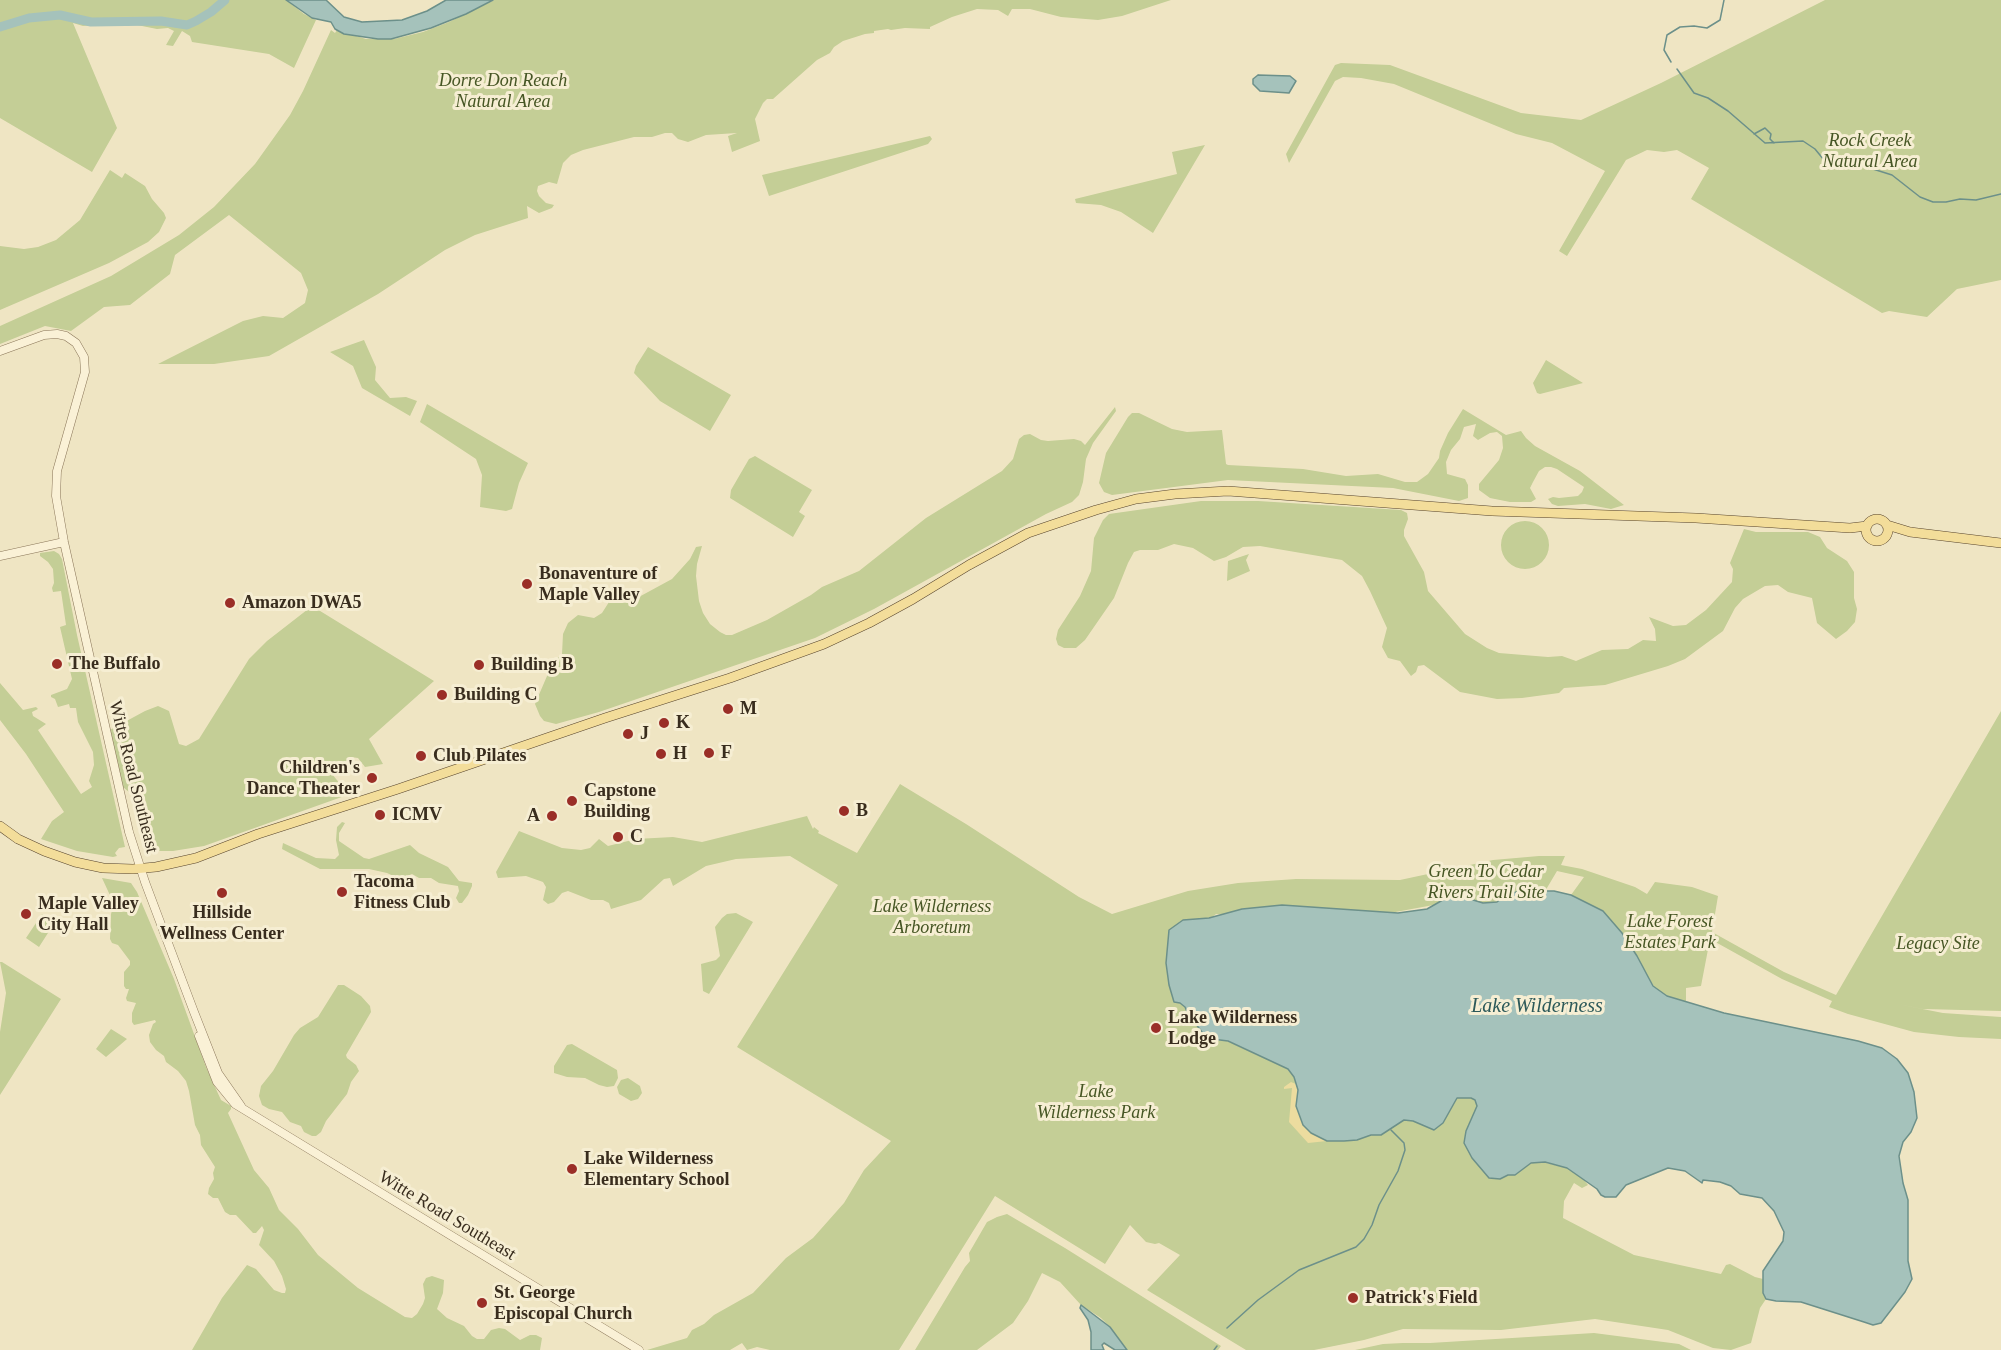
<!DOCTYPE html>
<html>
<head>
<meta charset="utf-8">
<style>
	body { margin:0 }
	canvas { display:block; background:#efe5c3 }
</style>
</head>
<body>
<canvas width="2001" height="1350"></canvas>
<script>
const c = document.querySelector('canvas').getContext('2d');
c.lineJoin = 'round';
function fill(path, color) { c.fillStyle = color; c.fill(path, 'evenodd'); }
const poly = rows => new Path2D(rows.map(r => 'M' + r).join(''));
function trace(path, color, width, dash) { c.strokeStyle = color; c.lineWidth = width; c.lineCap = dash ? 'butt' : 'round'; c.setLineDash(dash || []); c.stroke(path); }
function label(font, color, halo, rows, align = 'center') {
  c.font = font + ' Georgia,serif'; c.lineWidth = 6; c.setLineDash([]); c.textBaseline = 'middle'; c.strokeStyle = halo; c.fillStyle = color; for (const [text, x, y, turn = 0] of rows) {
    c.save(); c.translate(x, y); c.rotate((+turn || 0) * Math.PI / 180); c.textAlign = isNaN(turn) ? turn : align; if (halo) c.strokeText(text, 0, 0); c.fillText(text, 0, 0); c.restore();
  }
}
fill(poly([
	[0,0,286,0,304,14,316,20,294,68,269,54,192,42,190,36,182,31,173,46,166,45,174,31,168,28,157,29,122,22,83,26,73,23,117,128,92,172,0,118],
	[494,0,1171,0,1122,16,1098,20,1061,17,1030,9,1012,9,1008,16,998,10,977,9,952,17,930,27,930,29,905,28,891,30,888,29,874,31,874,33,865,34,843,41,834,47,830,53,817,60,773,99,767,99,763,103,755,119,760,141,732,152,728,136,737,133,706,135,688,142,678,139,672,133,665,133,652,137,634,137,583,150,571,155,563,163,557,184,549,182,538,186,537,191,539,196,546,203,554,205,552,208,539,213,527,206,528,218,475,235,445,250,378,294,269,356,214,364,158,364,243,321,263,316,283,318,305,303,308,290,301,273,229,215,175,255,170,274,130,305,104,307,71,331,45,326,0,344,0,326,111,276,179,235,214,207,255,164,290,115,303,91,331,30,335,33,337,30,366,39,394,39,423,32,449,22],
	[1825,0,2001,0,2001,280,1957,289,1927,317,1889,311,1882,313,1691,199,1709,168,1677,150,1664,152,1647,150,1626,160,1567,256,1559,251,1605,171,1552,143,1516,134,1394,84,1361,78,1343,77,1335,81,1289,163,1286,154,1335,65,1341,63,1390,65,1521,113,1581,120,1661,83],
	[930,136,932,139,928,144,769,196,762,175],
	[1205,145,1153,233,1121,212,1101,205,1076,203,1075,199,1177,174,1172,152],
	[110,170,122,178,125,173,145,186,152,199,164,213,166,218,159,232,148,242,109,263,0,310,0,246,24,249,38,247,56,240,80,220],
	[364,340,376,367,375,380,390,398,406,397,417,401,410,416,362,388,353,366,330,352],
	[648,347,731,395,710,431,660,401,634,373,636,366],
	[1546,360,1583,383,1540,394,1537,393,1533,383],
	[427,404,528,463,519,483,512,509,506,511,480,507,482,475,476,459,420,422],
	[1115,407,1116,411,1093,443,1086,459,1083,482,1079,495,1072,502,1046,514,874,609,815,638,599,712,556,724,544,721,540,716,535,704,553,662,562,654,563,634,568,623,578,615,594,618,602,613,609,602,637,598,672,579,690,559,696,547,702,546,697,564,696,576,699,601,703,613,710,624,720,632,726,635,732,635,767,620,811,595,822,587,859,571,926,518,1002,471,1013,459,1019,439,1024,435,1030,434,1041,440,1048,441,1074,439,1081,441,1085,445],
	[1463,409,1506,435,1521,431,1526,438,1535,446,1580,471,1624,505,1611,509,1585,504,1558,506,1552,504,1548,499,1553,497,1559,498,1578,496,1582,492,1584,487,1557,469,1551,467,1545,467,1539,471,1533,482,1530,488,1536,499,1531,502,1510,502,1490,498,1479,490,1479,484,1499,460,1503,448,1502,436,1497,432,1490,433,1478,440,1473,436,1476,424,1464,427,1460,439,1451,450,1446,462,1447,474,1465,479,1468,485,1468,498,1459,501,1393,488,1228,480,1112,495,1104,492,1099,483,1106,453,1128,417,1132,413,1139,413,1172,429,1187,432,1222,430,1226,464,1228,465,1303,469,1346,476,1378,474,1405,482,1417,482,1428,474,1439,458,1440,451,1448,433],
	[755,456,812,490,799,512,805,516,793,537,730,498,731,490,749,459],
	[1201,501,1258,501,1401,510,1407,513,1408,519,1404,530,1404,536,1424,572,1428,591,1465,634,1487,648,1499,653,1548,657,1562,656,1576,661,1602,650,1628,649,1643,640,1656,641,1655,629,1649,617,1673,626,1686,625,1706,610,1732,582,1733,569,1730,563,1744,529,1756,532,1808,532,1820,537,1827,548,1847,561,1854,572,1854,598,1857,609,1855,622,1847,631,1836,639,1817,623,1812,598,1788,592,1778,585,1765,586,1743,599,1735,608,1723,631,1685,659,1668,666,1605,685,1564,688,1559,693,1522,698,1497,699,1460,692,1424,665,1418,666,1416,672,1411,676,1400,661,1388,658,1382,647,1387,628,1370,591,1362,576,1342,560,1260,546,1243,547,1226,557,1214,561,1193,548,1174,544,1158,550,1140,550,1134,552,1128,563,1114,598,1085,640,1076,648,1064,648,1058,645,1056,639,1058,630,1080,596,1091,571,1094,538,1103,520,1109,514],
	'1501 545a24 24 0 1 1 48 0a24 24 0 1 1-48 0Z',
	[54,551,59,554,62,559,77,635,125,847,119,848,115,853,117,856,113,857,77,851,41,839,52,821,64,812,26,754,0,720,0,683,23,710,36,707,38,709,32,712,33,716,46,724,38,730,81,794,92,787,89,781,94,765,93,752,78,722,76,708,70,708,69,704,58,707,55,699,51,697,51,695,67,689,72,679,60,627,66,625,61,591,53,592,52,588,54,583,53,569,48,562,40,556,40,553],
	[1249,554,1246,560,1250,571,1227,581,1228,561],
	[312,606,434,681,369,739,383,764,365,767,358,758,351,757,332,774,345,790,353,793,204,846,173,851,159,851,148,846,144,841,137,824,140,811,137,799,123,787,110,730,145,711,158,706,169,711,179,744,186,746,199,739,249,659,267,641],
	[2001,711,2001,1011,1923,1009,1887,1002,1943,1013,2001,1017,2001,1039,1959,1037,1914,1032,1848,1014,1829,1007,1832,1001,1782,979,1710,939,1701,986,1686,988,1686,1003,1667,996,1656,990,1622,933,1603,911,1571,895,1584,877,1557,871,1544,893,1500,899,1495,905,1439,904,1390,913,1258,908,1246,910,1244,908,1227,915,1216,914,1206,922,1204,918,1192,920,1173,998,1173,1002,1180,1003,1185,1007,1188,1014,1207,1036,1216,1040,1227,1041,1288,1069,1294,1077,1296,1084,1327,1141,1357,1140,1372,1134,1381,1135,1404,1120,1413,1121,1446,1118,1457,1098,1471,1098,1475,1100,1478,1104,1476,1111,1500,1179,1508,1175,1515,1175,1531,1163,1538,1161,1567,1168,1579,1174,1588,1185,1582,1188,1574,1183,1564,1201,1563,1218,1634,1255,1721,1274,1726,1265,1730,1264,1755,1277,1763,1279,1763,1293,1766,1299,1760,1308,1751,1343,1731,1350,1713,1348,1668,1330,1595,1319,1501,1330,1403,1329,1364,1340,1314,1350,1246,1350,1147,1290,1180,1255,1159,1243,1155,1244,1146,1242,1130,1225,1105,1264,995,1196,899,1350,770,1350,757,1347,747,1350,742,1343,730,1350,647,1350,687,1338,692,1330,704,1324,714,1315,753,1293,786,1258,813,1238,844,1203,864,1170,891,1141,737,1047,838,885,790,856,736,859,706,866,673,886,670,878,664,879,641,900,611,909,609,903,603,900,591,900,568,891,562,893,554,902,548,904,543,900,546,887,543,882,526,876,498,878,496,872,519,831,562,848,581,850,590,848,599,839,608,846,636,839,673,837,702,842,807,816,813,829,814,827,819,831,818,833,857,853,900,784,966,824,1079,897,1112,914,1188,891,1238,883,1296,879,1400,880,1493,860,1539,856,1565,856,1561,865,1582,869,1635,887,1647,894,1655,882,1692,887,1718,896,1712,932,1784,972,1836,995],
	[342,822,345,823,339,833,339,841,364,858,369,859,410,845,419,853,448,867,459,881,472,883,472,886,468,895,462,903,459,903,456,898,459,891,458,886,439,883,431,878,419,878,412,874,400,879,387,873,369,869,320,869,282,849,283,843,316,858,335,859,339,855,336,840,337,827],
	[102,878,131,883,137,892,174,979,206,1067,221,1100,231,1106,231,1109,228,1113,254,1170,269,1188,279,1210,298,1229,318,1255,358,1288,405,1317,412,1318,417,1314,423,1304,425,1298,423,1284,426,1278,432,1276,444,1280,443,1293,437,1309,447,1318,464,1326,472,1336,477,1339,484,1339,491,1330,499,1328,505,1329,520,1340,530,1335,536,1335,542,1338,540,1350,192,1350,222,1298,247,1265,256,1269,274,1290,282,1293,285,1293,286,1289,282,1276,274,1261,259,1245,264,1230,262,1226,256,1233,253,1233,236,1215,230,1215,225,1212,218,1198,213,1198,208,1194,209,1188,214,1179,213,1173,215,1167,201,1145,200,1135,195,1125,189,1091,186,1081,178,1071,166,1062,164,1056,156,1050,150,1042,149,1035,153,1024,156,1022,155,1020,134,1025,132,1022,132,1013,136,1003,127,1001,126,998,129,989,126,989,124,986,124,972,130,965,130,961,118,945,112,943,110,939,111,914,114,904],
	[736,913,753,922,709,994,703,991,701,964,716,960,720,956,715,927,722,918,727,914],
	[42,914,55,922,39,947,26,938],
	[0,962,2,962,61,999,0,1095,0,1032,6,993],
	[338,985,344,985,361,996,370,1006,371,1012,346,1055,347,1058,356,1065,359,1071,351,1082,347,1094,326,1121,321,1132,316,1136,312,1136,304,1132,301,1126,290,1122,282,1112,269,1109,262,1105,259,1096,261,1086,273,1071,294,1035,300,1028,318,1017],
	[111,1029,127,1039,106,1057,96,1049],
	[572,1044,617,1070,618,1078,614,1086,607,1087,599,1085,585,1078,567,1077,554,1073,554,1066,567,1045],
	[628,1078,640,1086,642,1093,638,1099,631,1101,619,1094,617,1087,621,1080],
	[1007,1214,1065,1248,1221,1346,1218,1350,1127,1350,1110,1327,1101,1318,1081,1305,1060,1282,1042,1273,1028,1301,1013,1323,977,1350,915,1350,965,1267,970,1261,969,1253,987,1222,997,1217],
	[1594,1333,1679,1344,1691,1350,1355,1350,1383,1344,1403,1343,1430,1343]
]), '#c4ce96');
fill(poly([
	[1291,1082,1296,1084,1298,1090,1296,1106,1311,1133,1327,1141,1308,1143,1289,1122,1292,1088,1284,1089,1284,1087]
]), '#ecdc9f');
const water = poly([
	[286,0,326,0,344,17,362,22,402,20,427,11,446,0,493,0,466,14,431,28,391,39,378,39,344,34,335,29,331,22,312,18,286,0],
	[1258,75,1290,76,1296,81,1289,93,1260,91,1253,84,1253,79,1258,75],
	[1520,891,1554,891,1571,895,1603,911,1622,933,1637,956,1653,986,1667,996,1724,1013,1858,1041,1882,1048,1897,1059,1908,1073,1914,1092,1917,1118,1911,1132,1903,1142,1899,1156,1903,1183,1908,1200,1908,1261,1912,1279,1905,1292,1881,1323,1873,1325,1864,1322,1801,1302,1776,1301,1766,1299,1763,1293,1763,1271,1783,1241,1784,1232,1774,1211,1762,1198,1740,1194,1731,1186,1720,1182,1703,1180,1702,1183,1685,1171,1668,1168,1626,1185,1616,1197,1605,1197,1601,1195,1597,1189,1567,1168,1545,1162,1531,1163,1515,1175,1508,1175,1500,1179,1489,1178,1472,1158,1464,1143,1466,1131,1477,1106,1475,1100,1471,1098,1457,1098,1443,1123,1434,1130,1413,1121,1404,1120,1381,1135,1371,1135,1357,1140,1344,1141,1327,1141,1311,1133,1303,1125,1296,1106,1298,1090,1294,1077,1288,1069,1228,1041,1212,1039,1202,1032,1188,1014,1185,1007,1180,1003,1174,1002,1169,985,1166,963,1169,930,1183,920,1209,918,1242,909,1282,905,1398,913,1427,909,1448,897,1460,896,1483,903,1497,902,1506,895,1520,891],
	[1081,1305,1110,1327,1127,1350,1115,1350,1104,1343,1102,1345,1104,1350,1091,1350,1091,1332,1088,1320,1080,1308,1081,1305]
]);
fill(water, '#a5c2bb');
trace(water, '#6c908a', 1.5);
trace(poly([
	[1671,62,1664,50,1667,35,1680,27,1694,26,1707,28,1720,20,1724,0],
	[1677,69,1694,93,1708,98,1728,111,1765,143,1803,141,1815,149,1824,160,1857,164,1892,175,1920,197,1933,202,1946,202,1960,199,1976,200,2001,194],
	[1754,134,1765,128,1771,134,1770,139,1774,143],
	[1227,1328,1258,1300,1299,1270,1356,1247,1364,1239,1372,1225,1379,1205,1398,1171,1405,1150,1404,1143,1391,1130],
	[1214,1350,1217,1346]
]), '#6c908a', 1.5);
trace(poly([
	[0,27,29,18,60,15,91,22,161,21,187,25,196,21,211,12,225,0]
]), '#a5c2bb', 9);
const tertiary = poly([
	[0,351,44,335,57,334,66,336,76,343,84,357,85,372,57,471,56,496,64,542,129,832,145,882,194,1012,218,1073,241,1106],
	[0,556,64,542],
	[199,1036,217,1082,235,1104,639,1350]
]);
const primary = poly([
	'1866 530a11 11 0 1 1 22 0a11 11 0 1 1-22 0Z',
	[1887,525,1910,532,2001,543],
	[0,826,18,839,44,851,75,862,103,868,133,869,156,867,196,858,258,834,398,789,605,718,730,678,824,644,869,623,913,599,969,565,1028,533,1096,510,1136,499,1175,494,1228,491,1492,511,1696,518,1850,528,1867,526]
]);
trace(tertiary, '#8a7659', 9);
trace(primary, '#57442d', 10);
trace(tertiary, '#faf1d6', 8);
trace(primary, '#f3dd9a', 9);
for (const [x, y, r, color] of [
	[527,584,6,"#9a2e27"],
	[230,603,6,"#9a2e27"],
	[57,664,6,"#9a2e27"],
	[479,665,6,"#9a2e27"],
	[442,695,6,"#9a2e27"],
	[728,709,6,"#9a2e27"],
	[664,723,6,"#9a2e27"],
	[628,734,6,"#9a2e27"],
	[709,753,6,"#9a2e27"],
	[661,754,6,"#9a2e27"],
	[421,756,6,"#9a2e27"],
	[372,778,6,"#9a2e27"],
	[572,801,6,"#9a2e27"],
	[844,811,6,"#9a2e27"],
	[380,815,6,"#9a2e27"],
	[552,816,6,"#9a2e27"],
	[618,837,6,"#9a2e27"],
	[342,892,6,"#9a2e27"],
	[222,893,6,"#9a2e27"],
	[26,914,6,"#9a2e27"],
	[1156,1028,6,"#9a2e27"],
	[572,1169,6,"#9a2e27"],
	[1353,1298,6,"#9a2e27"],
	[482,1303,6,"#9a2e27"]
]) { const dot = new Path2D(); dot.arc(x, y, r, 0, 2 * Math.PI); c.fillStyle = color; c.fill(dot); trace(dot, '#f6eed3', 2); }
label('italic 18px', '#465624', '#f6eed3', [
	["Dorre Don Reach",503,81],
	["Natural Area",503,102],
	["Rock Creek",1870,141],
	["Natural Area",1870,162],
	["Green To Cedar",1486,872],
	["Rivers Trail Site",1486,893],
	["Lake Wilderness",932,907],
	["Arboretum",932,928],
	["Lake Forest",1670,922],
	["Estates Park",1670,943],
	["Legacy Site",1938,944],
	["Lake",1096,1092],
	["Wilderness Park",1096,1113]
]);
label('bold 18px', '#392d1e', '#f6eed3', [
	["Bonaventure of",539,574],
	["Maple Valley",539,595],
	["Amazon DWA5",242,603],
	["The Buffalo",69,664],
	["Building B",491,665],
	["Building C",454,695],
	["M",740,709],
	["K",676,723],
	["J",640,734],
	["F",721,753],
	["H",673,754],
	["Club Pilates",433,756],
	["Children's",360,768,"right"],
	["Dance Theater",360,789,"right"],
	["Capstone",584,791],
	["Building",584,812],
	["B",856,811],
	["ICMV",392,815],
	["A",540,816,"right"],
	["C",630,837],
	["Tacoma",354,882],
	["Fitness Club",354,903],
	["Maple Valley",38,904],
	["City Hall",38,925],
	["Hillside",222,913,"center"],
	["Wellness Center",222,934,"center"],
	["Lake Wilderness",1168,1018],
	["Lodge",1168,1039],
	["Lake Wilderness",584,1159],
	["Elementary School",584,1180],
	["St. George",494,1293],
	["Episcopal Church",494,1314],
	["Patrick's Field",1365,1298]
], 'left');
label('18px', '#392d1e', '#f6eed3', [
	["Witte Road Southeast",133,777,76],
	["Witte Road Southeast",447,1216,31]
]);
label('italic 20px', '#2c5959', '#f6eed3', [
	["Lake Wilderness",1537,1007]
]);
</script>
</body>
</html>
